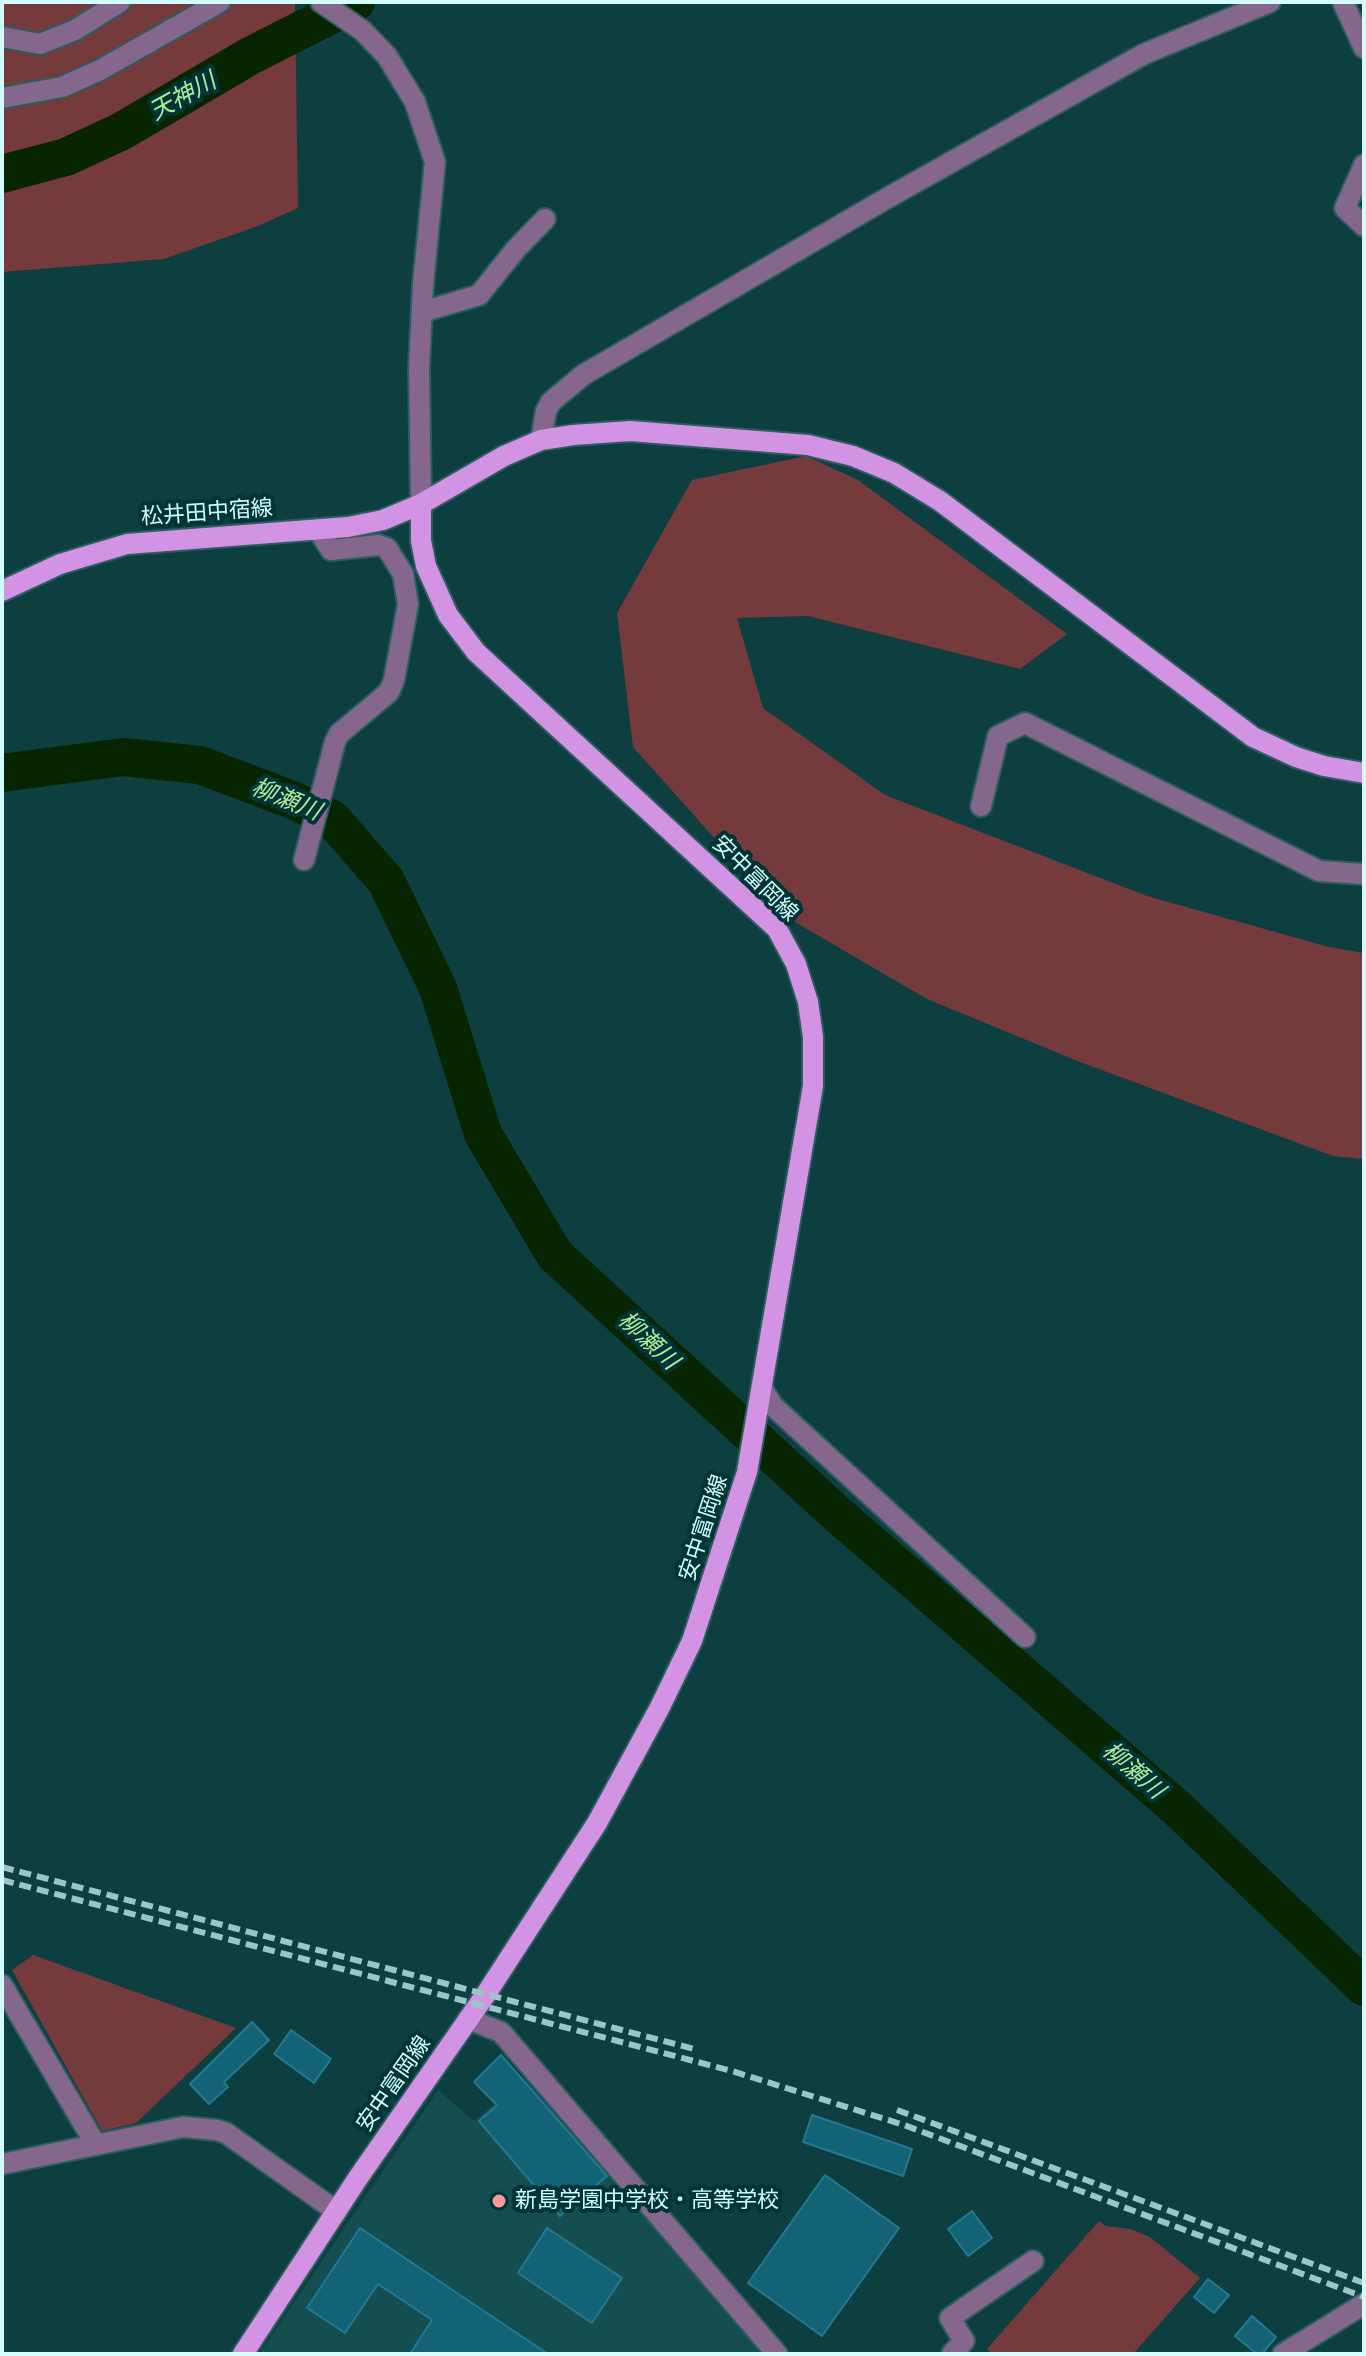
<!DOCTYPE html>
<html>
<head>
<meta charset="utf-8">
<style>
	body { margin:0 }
	#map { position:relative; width:1366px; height:2356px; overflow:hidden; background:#0d3f41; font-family:Rubik,sans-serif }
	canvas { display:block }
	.frame { position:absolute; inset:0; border:4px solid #d3fcfd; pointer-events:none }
</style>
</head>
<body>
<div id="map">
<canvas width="1366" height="2356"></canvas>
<div class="frame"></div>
</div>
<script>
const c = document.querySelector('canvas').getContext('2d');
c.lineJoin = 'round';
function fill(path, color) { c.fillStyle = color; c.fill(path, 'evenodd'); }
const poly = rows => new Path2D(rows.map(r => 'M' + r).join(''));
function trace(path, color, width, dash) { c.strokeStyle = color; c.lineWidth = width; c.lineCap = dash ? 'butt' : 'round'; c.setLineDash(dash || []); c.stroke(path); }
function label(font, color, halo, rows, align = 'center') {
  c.font = font + ' Rubik,"Noto Sans JP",sans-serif'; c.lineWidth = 8; c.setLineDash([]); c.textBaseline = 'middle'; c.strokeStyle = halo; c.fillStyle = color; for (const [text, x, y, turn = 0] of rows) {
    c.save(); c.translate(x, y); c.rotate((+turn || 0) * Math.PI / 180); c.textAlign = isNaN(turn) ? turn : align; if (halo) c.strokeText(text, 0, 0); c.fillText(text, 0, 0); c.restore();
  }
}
fill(poly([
	[528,2075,767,2354,259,2354,438,2090,474,2121]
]), '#144e50');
fill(poly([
	[2,2,295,2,298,208,258,226,164,259,2,272],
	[806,456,858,480,1067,634,1020,669,808,616,737,618,763,708,885,795,1147,896,1329,947,1364,953,1364,1159,1333,1156,1080,1062,927,999,783,915,633,747,617,613,692,480],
	[33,1955,236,2028,136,2123,102,2131,12,1970],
	[1099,2221,1106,2226,1130,2229,1150,2237,1200,2278,1133,2354,992,2354,987,2349]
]), '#743a3c');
trace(poly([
	[2,174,66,157,122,131,250,56,356,2],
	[2,773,123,757,200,765,295,801,332,819,386,881,438,988,483,1134,555,1255,837,1514,1178,1809,1364,1987]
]), '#062500', 38);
const building = poly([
	[252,2022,269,2040,224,2082,228,2087,209,2104,190,2084,252,2022],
	[291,2030,331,2059,314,2083,274,2054,291,2030],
	[501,2055,607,2176,560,2216,479,2121,497,2105,474,2082,501,2055],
	[812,2115,912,2149,903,2176,803,2142,812,2115],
	[825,2175,899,2228,822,2336,748,2283,825,2175],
	[972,2211,992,2238,968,2256,948,2229,972,2211],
	[360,2228,548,2354,410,2354,432,2320,378,2284,345,2333,307,2308,360,2228],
	[547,2228,622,2278,592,2323,518,2273,547,2228],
	[1208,2279,1229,2295,1214,2313,1194,2297,1208,2279],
	[1252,2316,1276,2337,1262,2354,1257,2354,1235,2336,1252,2316]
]);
fill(building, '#136376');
trace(building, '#24798f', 2);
const minor = poly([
	[321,2,363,31,387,56,415,102,435,162,423,285,419,368,421,504],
	[1343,2,1364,48],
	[2,37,40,44,75,30,120,2],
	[2,98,62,87,100,70,220,2],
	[1364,165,1345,208,1364,226],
	[422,312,479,295,516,249,545,219],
	[541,440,546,411,551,402,583,375,889,197,1144,54,1270,2],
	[981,806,998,736,1025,723,1319,871,1364,874],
	[304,860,335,742,339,734,389,692,394,680,408,604,403,574,387,548,379,545,331,550,318,529],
	[763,1390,773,1406,1025,1637],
	[2,1985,96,2145],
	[468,2019,501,2032,777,2354],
	[2,2164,183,2127,217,2130,226,2133,336,2211],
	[952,2354,964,2341,950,2318,1033,2261],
	[1283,2354,1364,2304]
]);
const major = poly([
	[2,591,60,564,127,544,348,527,383,520,421,504,504,456,541,440,573,435,630,431,808,445,853,456,894,473,940,501,1253,737,1296,757,1324,766,1364,773],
	[243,2354,358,2178,486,1994,597,1823,659,1709,692,1641,747,1472,813,1086,813,1037,808,1002,796,964,777,929,476,652,448,615,426,566,421,541,421,504]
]);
trace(minor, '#2d5d5f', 24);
trace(major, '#2d5d5f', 24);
trace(minor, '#85678e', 20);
trace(major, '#d393e5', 20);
trace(poly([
	[2,1867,698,2050],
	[2,1880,732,2071,904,2125,1364,2297],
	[897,2110,1364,2283]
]), '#9ac6c7', 6, [12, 6]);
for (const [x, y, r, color] of [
	[499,2201,8,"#f59b9d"]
]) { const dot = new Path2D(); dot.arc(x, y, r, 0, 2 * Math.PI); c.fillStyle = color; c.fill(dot); trace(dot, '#003436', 3); }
label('22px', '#d3fcfd', '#003436', [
	["松井田中宿線",207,513,-4],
	["安中富岡線",755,879,45],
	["安中富岡線",704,1528,-72],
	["安中富岡線",394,2084,-55]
]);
label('22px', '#d3fcfd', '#003436', [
	["新島学園中学校・高等学校",515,2201]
], 'left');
label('italic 24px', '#adec9a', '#003436', [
	["天神川",183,97,-29],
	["柳瀬川",286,800,22],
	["柳瀬川",648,1341,43],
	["柳瀬川",1133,1771,41]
]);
</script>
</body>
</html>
